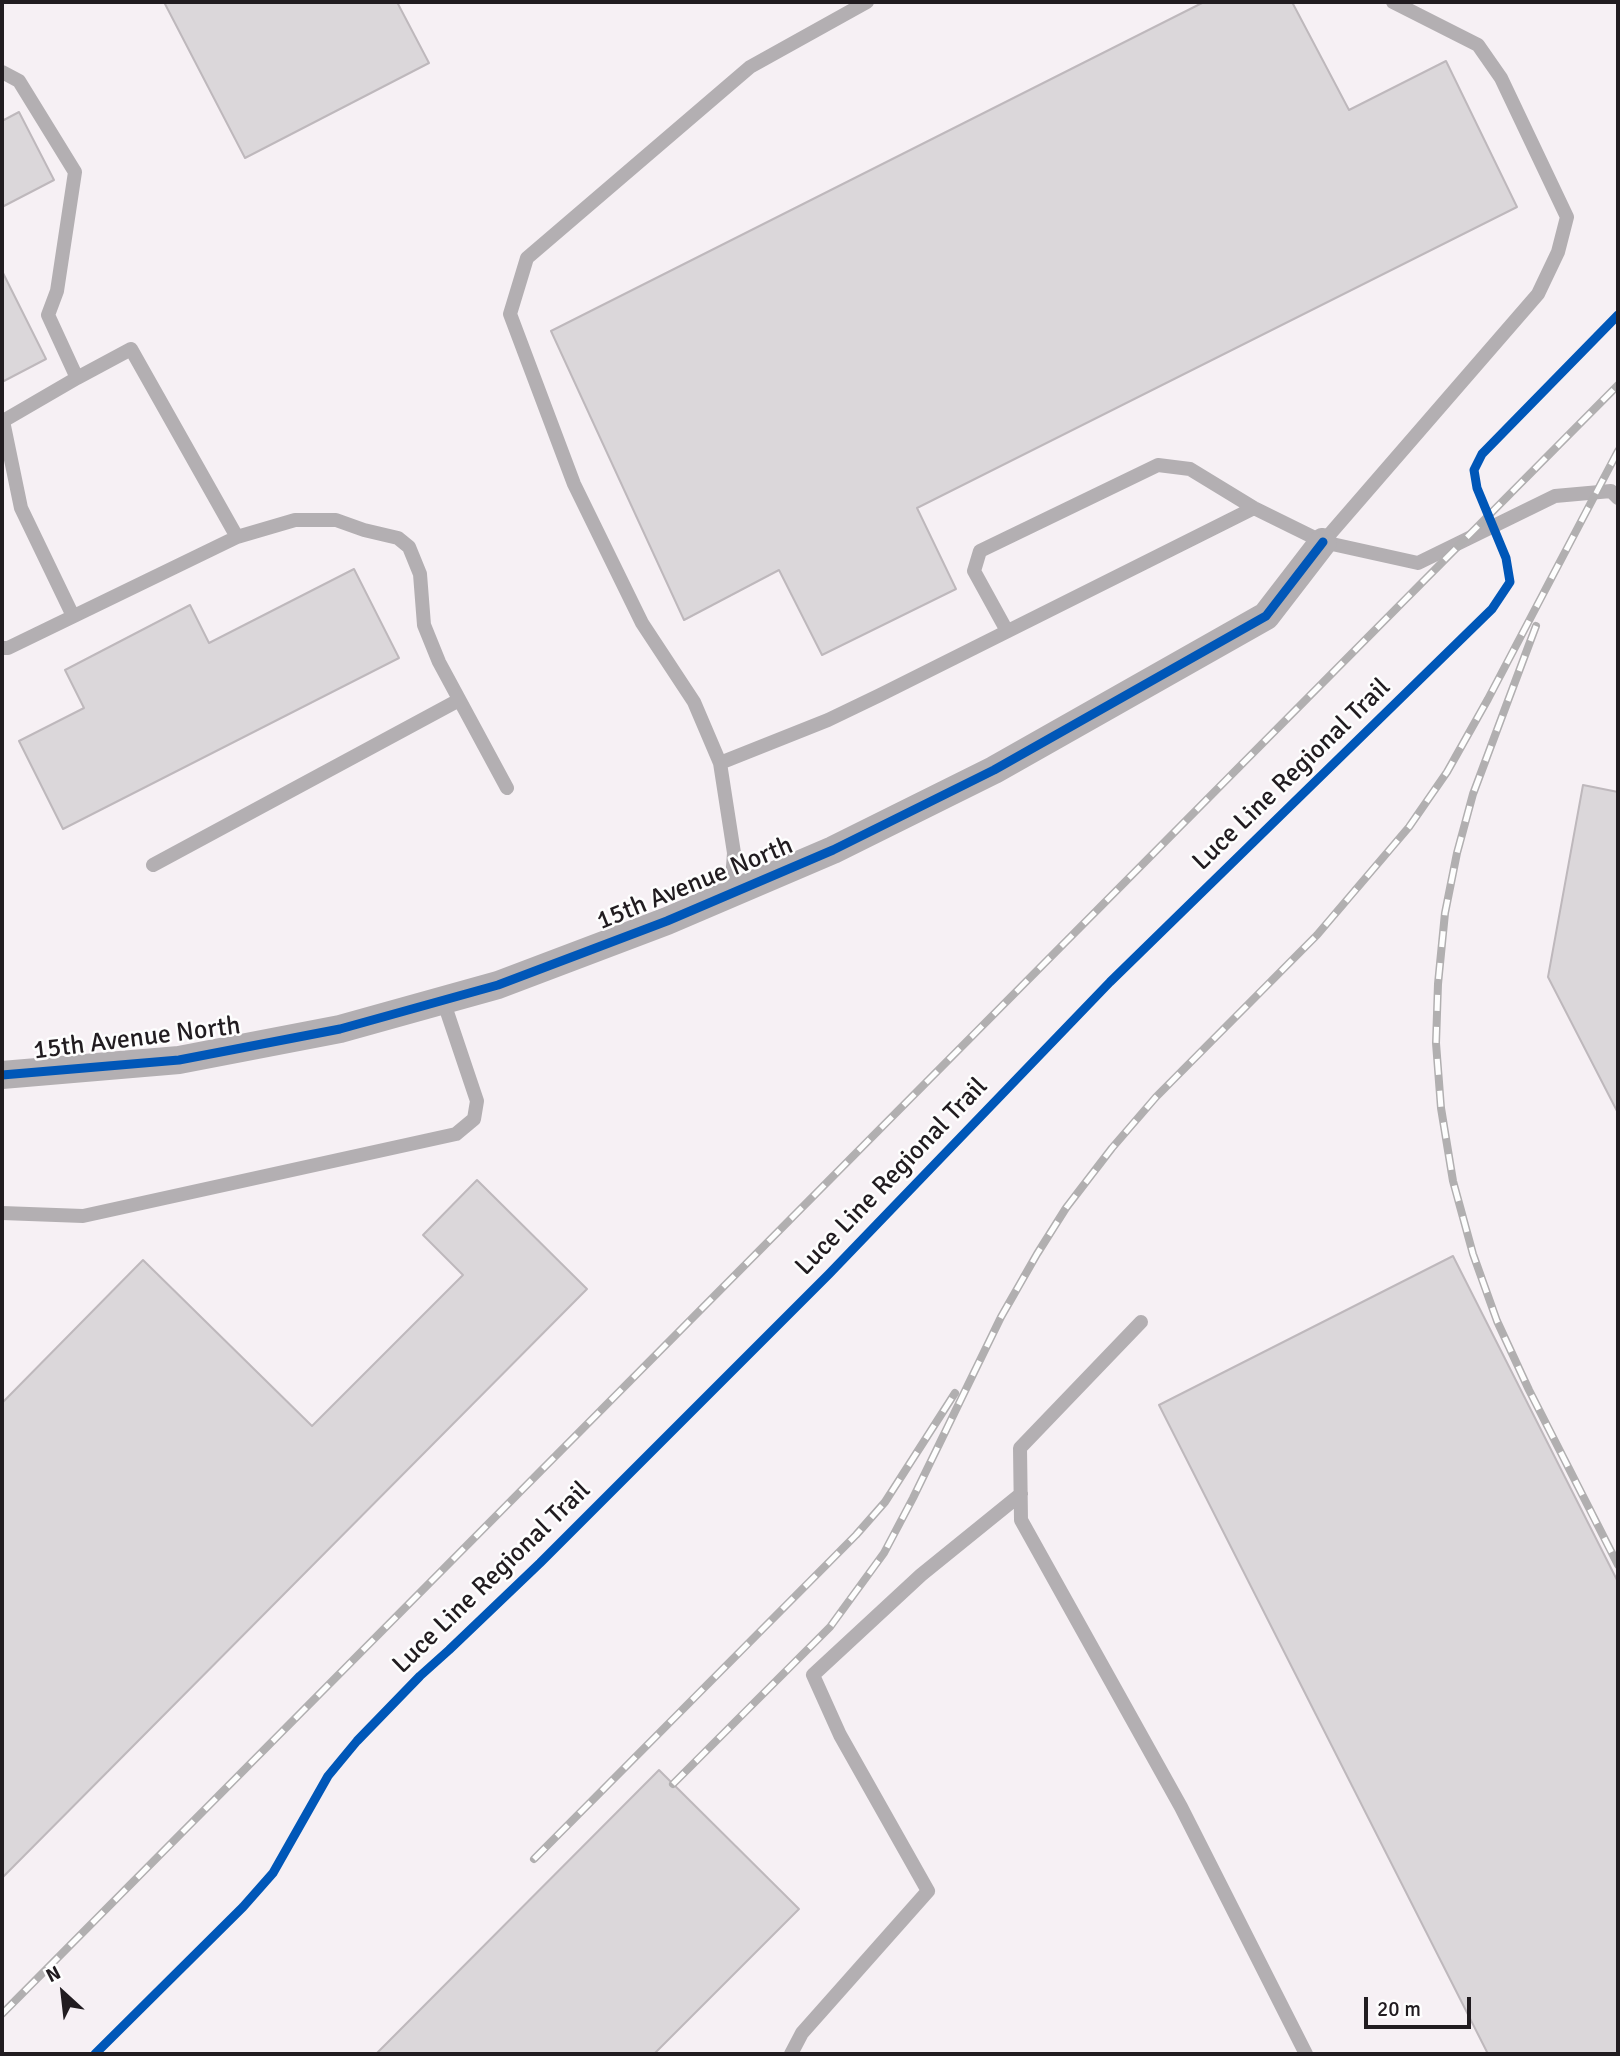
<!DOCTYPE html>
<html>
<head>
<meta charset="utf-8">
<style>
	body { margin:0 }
	#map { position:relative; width:1620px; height:2056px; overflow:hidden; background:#f6f0f4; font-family:Signika,sans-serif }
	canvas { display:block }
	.frame { position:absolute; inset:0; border:4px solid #211c20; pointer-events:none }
	.north { position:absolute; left:28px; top:1958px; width:70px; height:70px; -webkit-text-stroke:5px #fefefe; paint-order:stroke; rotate:333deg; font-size:19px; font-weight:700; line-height:28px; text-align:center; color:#211c20 }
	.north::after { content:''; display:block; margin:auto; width:24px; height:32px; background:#211c20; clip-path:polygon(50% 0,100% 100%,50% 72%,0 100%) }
	.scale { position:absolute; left:1364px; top:1997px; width:107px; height:32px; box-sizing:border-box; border:4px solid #211c20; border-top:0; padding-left:9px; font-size:21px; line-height:24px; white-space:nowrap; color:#211c20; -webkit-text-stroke:5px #fefefe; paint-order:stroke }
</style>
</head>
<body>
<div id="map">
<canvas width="1620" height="2056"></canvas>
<div class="frame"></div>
<div class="north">N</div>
<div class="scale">20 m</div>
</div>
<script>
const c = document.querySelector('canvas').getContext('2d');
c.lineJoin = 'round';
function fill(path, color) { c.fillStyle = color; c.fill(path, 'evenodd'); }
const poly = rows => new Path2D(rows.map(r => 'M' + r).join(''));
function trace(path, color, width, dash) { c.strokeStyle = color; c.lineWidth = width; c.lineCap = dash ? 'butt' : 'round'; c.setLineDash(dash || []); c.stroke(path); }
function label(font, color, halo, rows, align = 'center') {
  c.font = font + ' Signika,sans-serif'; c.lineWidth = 5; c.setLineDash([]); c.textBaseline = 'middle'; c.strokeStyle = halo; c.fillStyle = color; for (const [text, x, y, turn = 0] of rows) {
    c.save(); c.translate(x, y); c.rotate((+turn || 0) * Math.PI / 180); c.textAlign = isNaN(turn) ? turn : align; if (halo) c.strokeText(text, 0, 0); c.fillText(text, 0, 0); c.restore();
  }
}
const building = poly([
	[164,2,397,2,429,63,245,158,164,2],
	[1204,2,1292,2,1349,110,1446,61,1517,207,917,508,956,589,822,655,779,570,684,620,551,331,1204,2],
	[19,112,54,180,2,207,2,121,19,112],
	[2,271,46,359,2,382,2,271],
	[354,569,399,658,63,829,19,741,84,708,65,670,190,605,209,643,354,569],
	[1583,785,1618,792,1618,1113,1548,977,1583,785],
	[477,1180,587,1289,2,1878,2,1403,143,1260,312,1426,463,1275,423,1235,477,1180],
	[1453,1256,1618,1582,1618,2054,1488,2054,1159,1405,1453,1256],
	[659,1770,799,1909,654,2054,376,2054,659,1770]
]);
fill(building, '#dbd7da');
trace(building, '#beb8bc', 2);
trace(poly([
	[867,2,750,67,527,258,510,314,574,484,642,623,694,702,720,763,828,720,880,695,1254,508],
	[2,72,19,81,75,172,57,291,48,315,77,378,131,349,237,537,8,648,2,648],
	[237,537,295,520,336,520,364,530,398,538,409,547,420,574,424,625,439,662,507,788],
	[1323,542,1418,563,1555,496,1611,491,1618,498],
	[73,616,21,508,3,421,77,378],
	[1007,631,974,571,980,551,1158,465,1190,469,1254,508,1323,542,1538,294,1558,252,1567,217,1501,78,1478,45,1393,2],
	[720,763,734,853,731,894],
	[153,865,459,700],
	[2,1213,83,1216,456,1134,474,1119,477,1101,443,1000],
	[1141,1322,1020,1448,1021,1520,1181,1807,1306,2054],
	[791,2054,802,2033,928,1891,840,1735,813,1675,921,1575,1021,1494]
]), '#b3afb2', 14);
trace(poly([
	[2,1075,179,1060,340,1029,498,985,667,921,833,850,994,770,1266,616,1323,542]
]), '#b3afb2', 28);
const rail = poly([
	[1536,626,1473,794,1457,853,1445,913,1438,984,1436,1043,1441,1108,1453,1181,1473,1254,1497,1321,1529,1390,1618,1565],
	[673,1784,830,1627,884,1553,913,1498,1001,1317,1037,1254,1066,1208,1112,1148,1156,1097,1317,935,1409,827,1447,772,1488,699,1618,451],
	[534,1859,856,1535,885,1502,955,1393],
	[2,2014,1618,385]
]);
trace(rail, '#b1afb0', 8);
trace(rail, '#fefefe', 5, [16]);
trace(poly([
	[2,1075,179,1060,340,1029,498,985,667,921,833,850,994,770,1266,616,1323,542],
	[95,2054,243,1907,273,1873,328,1776,357,1741,420,1676,449,1650,540,1563,829,1274,1110,982,1492,609,1510,582,1506,558,1477,488,1474,470,1482,454,1618,315]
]), '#0057b8', 9);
label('26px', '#211c20', '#fefefe', [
	["Luce Line Regional Trail",1292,775,-44],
	["15th Avenue North",695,884,-22],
	["15th Avenue North",137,1039,-7],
	["Luce Line Regional Trail",892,1177,-46],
	["Luce Line Regional Trail",492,1578,-44]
]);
</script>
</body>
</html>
